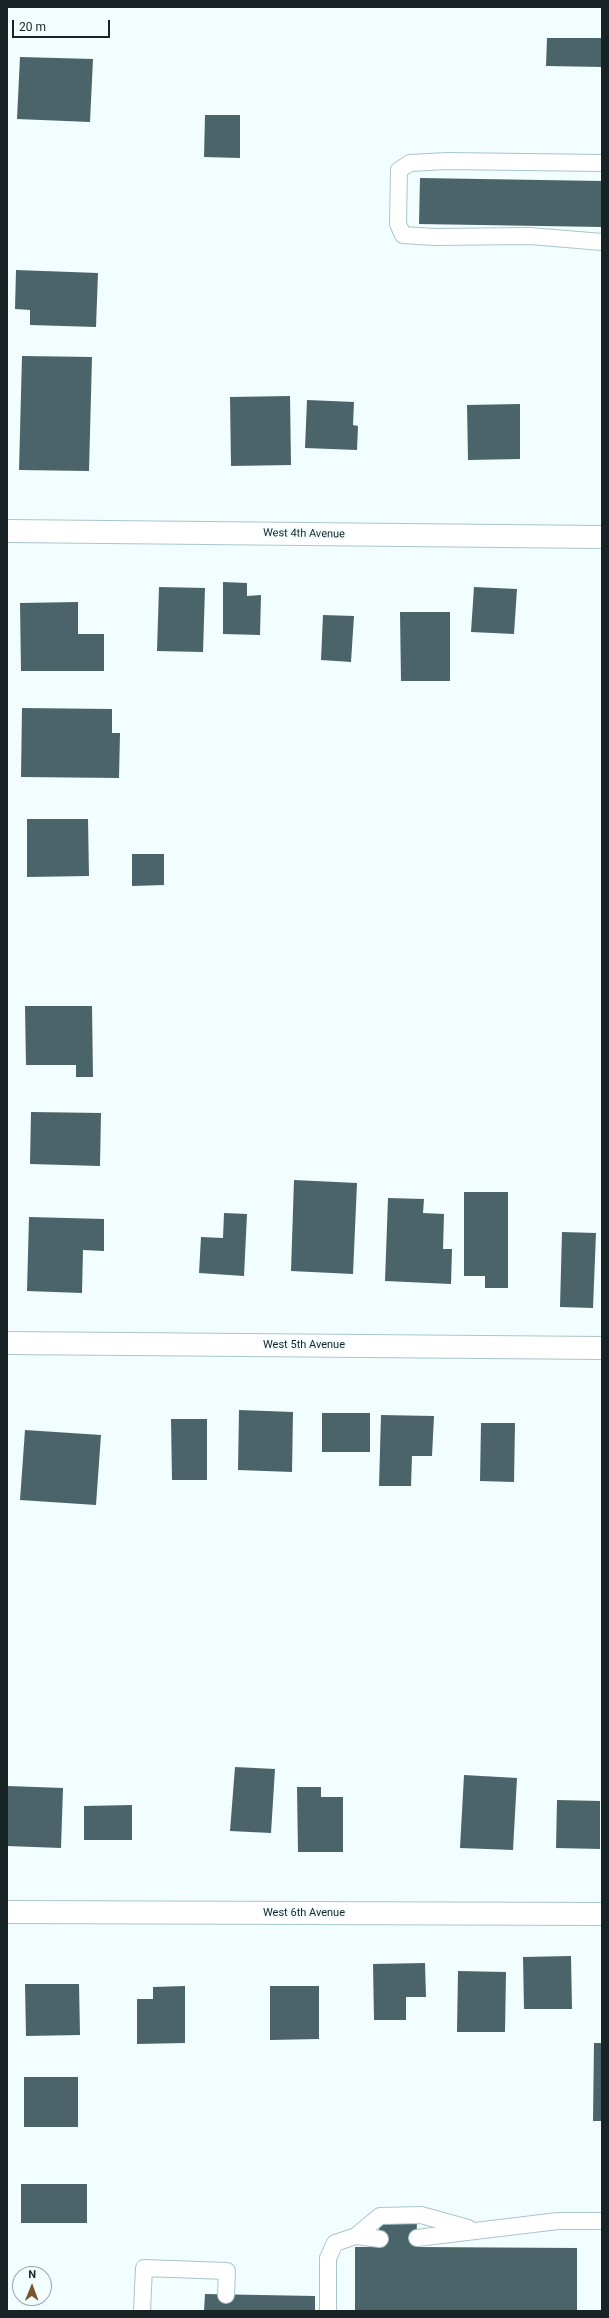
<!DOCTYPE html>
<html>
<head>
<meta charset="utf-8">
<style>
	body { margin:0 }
	#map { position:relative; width:609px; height:2318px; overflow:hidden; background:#f1fdff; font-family:Roboto,sans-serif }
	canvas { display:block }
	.frame { position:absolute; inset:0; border:8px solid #182325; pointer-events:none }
	.north { position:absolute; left:12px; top:2266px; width:40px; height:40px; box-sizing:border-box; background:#f1fdff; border:1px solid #9aa6a8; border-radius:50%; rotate:1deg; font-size:11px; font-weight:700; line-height:16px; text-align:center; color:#182325 }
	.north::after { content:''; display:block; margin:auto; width:14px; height:18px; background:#78562e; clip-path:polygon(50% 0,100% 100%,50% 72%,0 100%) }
	.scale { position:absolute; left:12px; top:20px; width:98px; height:18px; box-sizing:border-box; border:2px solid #182325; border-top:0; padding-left:5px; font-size:12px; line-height:14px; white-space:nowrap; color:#182325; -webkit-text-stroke:3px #f1fdff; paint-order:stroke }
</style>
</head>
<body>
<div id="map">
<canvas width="609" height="2318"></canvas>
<div class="frame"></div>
<div class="north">N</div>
<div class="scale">20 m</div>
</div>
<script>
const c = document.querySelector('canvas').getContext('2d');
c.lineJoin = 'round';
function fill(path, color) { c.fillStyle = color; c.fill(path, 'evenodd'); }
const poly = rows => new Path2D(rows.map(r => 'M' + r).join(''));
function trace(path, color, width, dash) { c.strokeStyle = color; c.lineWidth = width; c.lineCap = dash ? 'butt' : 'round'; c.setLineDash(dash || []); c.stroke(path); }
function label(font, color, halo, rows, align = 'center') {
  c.font = font + ' Roboto,sans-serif'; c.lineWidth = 4; c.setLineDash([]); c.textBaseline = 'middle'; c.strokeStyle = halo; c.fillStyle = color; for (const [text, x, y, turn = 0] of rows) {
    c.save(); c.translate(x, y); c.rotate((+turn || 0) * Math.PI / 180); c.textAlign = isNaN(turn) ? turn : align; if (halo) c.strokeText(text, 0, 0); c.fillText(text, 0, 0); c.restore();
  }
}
fill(poly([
	[547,38,602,38,602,67,546,66],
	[20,57,93,59,90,122,17,119],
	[205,115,240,115,240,158,204,157],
	[420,178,602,181,602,227,419,224],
	[16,270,98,273,96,327,30,325,30,310,15,309],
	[22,356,92,357,89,471,19,470],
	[290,396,291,465,231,466,230,397],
	[307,400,354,402,353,425,358,426,357,450,305,448],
	[520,404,520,459,468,460,467,405],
	[223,582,247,583,247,596,261,595,260,635,223,634],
	[159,587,205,588,203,652,157,651],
	[474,587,517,589,514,634,471,632],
	[78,602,78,634,104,634,104,671,21,671,20,603],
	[400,612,450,612,450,681,401,681],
	[323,615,354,616,351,662,321,660],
	[22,708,112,709,112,733,120,733,119,778,21,777],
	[27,819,88,819,89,876,27,877],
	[132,854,164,854,164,885,132,886],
	[25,1006,92,1006,93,1077,76,1077,76,1065,26,1065],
	[31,1112,101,1113,100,1166,30,1164],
	[294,1180,357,1183,353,1274,291,1271],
	[464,1192,508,1192,508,1288,485,1288,485,1276,464,1276],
	[388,1198,424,1199,423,1213,444,1214,443,1249,452,1249,451,1284,385,1281],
	[224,1213,247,1214,244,1276,199,1273,201,1237,223,1238],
	[29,1217,104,1219,104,1251,83,1250,82,1293,27,1291],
	[562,1232,596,1233,593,1308,560,1307],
	[239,1410,293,1412,292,1472,238,1470],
	[322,1413,370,1413,370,1452,322,1452],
	[381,1415,434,1416,432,1456,412,1456,411,1486,379,1486],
	[171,1419,207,1419,207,1480,172,1480],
	[481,1423,515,1423,514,1482,480,1481],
	[25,1430,101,1435,96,1505,20,1500],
	[235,1767,275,1769,271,1833,230,1831],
	[464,1775,517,1778,513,1850,460,1848],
	[7,1786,63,1788,61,1848,7,1846],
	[297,1787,321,1787,321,1797,343,1797,343,1852,298,1852],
	[557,1800,600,1801,600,1849,556,1848],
	[132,1805,132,1840,84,1840,84,1806],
	[571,1956,572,2009,524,2009,523,1957],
	[425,1963,426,1997,406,1997,406,2020,374,2020,373,1964],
	[458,1971,506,1972,505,2032,457,2032],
	[25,1984,79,1984,80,2035,26,2036],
	[185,1986,185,2043,137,2044,137,1999,153,1999,153,1987],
	[270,1986,319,1986,319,2039,270,2040],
	[594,2043,602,2043,602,2121,593,2121],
	[24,2077,78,2077,78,2127,24,2127],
	[21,2184,87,2184,87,2223,21,2223],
	[379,2222,417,2222,416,2247,577,2248,577,2311,355,2311,355,2247,379,2247],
	[205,2294,315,2296,315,2311,204,2311]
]), '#4b646a');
const lane = poly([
	[602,163,447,161,410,163,399,170,398,224,403,235,434,237,530,236,602,242],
	[356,2236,380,2216,421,2215,468,2228],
	[417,2238,558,2221,602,2221],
	[142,2311,144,2268,227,2271,226,2295],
	[328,2311,328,2258,335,2243,356,2236,380,2239]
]);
const street = poly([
	[7,531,602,537],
	[7,1343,602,1348],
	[7,1912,602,1914]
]);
trace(lane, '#aac6cc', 18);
trace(street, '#aac6cc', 24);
trace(lane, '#fff', 16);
trace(street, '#fff', 22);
label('11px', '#182325', '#f1fdff', [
	["West 4th Avenue",304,534,1],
	["West 5th Avenue",304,1345],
	["West 6th Avenue",304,1913]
]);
</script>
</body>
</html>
